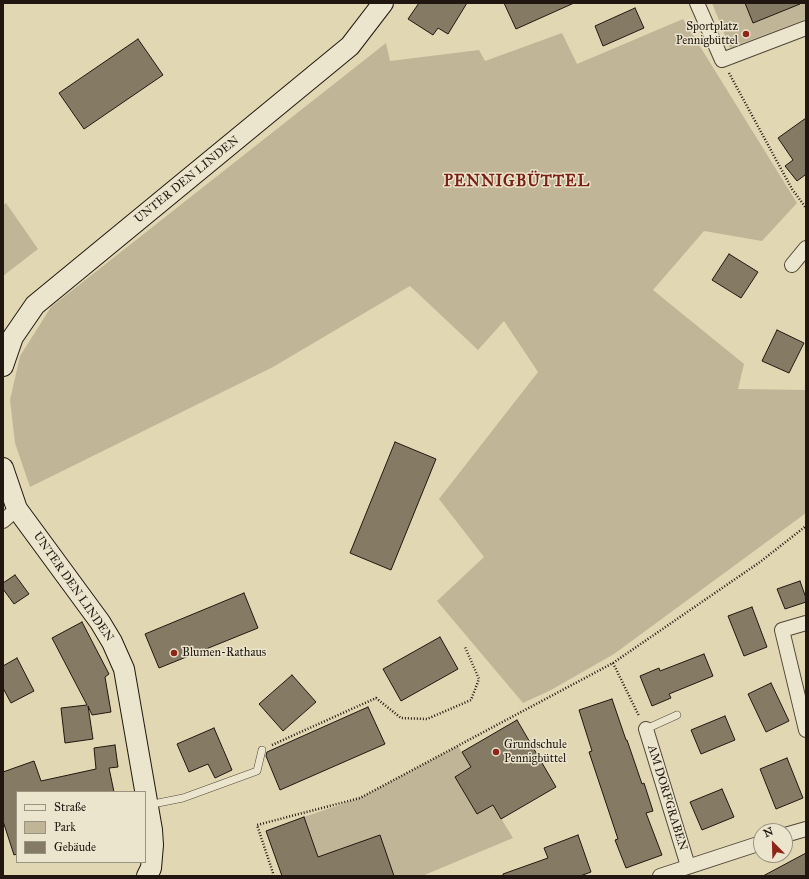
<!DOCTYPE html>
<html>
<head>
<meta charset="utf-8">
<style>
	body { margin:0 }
	#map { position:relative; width:809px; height:879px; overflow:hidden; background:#e1d7b3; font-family:"IM FELL Great Primer",serif }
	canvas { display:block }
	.frame { position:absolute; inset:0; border:4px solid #211710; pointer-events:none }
	.legend { position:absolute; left:16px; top:791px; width:130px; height:72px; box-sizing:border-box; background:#ece5ce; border:1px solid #9b9382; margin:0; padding:5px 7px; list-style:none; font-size:12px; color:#211710 }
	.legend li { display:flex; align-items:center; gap:8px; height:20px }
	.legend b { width:20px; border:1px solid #9b9382 }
	.north { position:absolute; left:753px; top:823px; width:40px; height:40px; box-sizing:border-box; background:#ece5ce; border:1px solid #9b9382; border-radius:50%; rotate:337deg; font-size:11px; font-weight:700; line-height:16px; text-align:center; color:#211710 }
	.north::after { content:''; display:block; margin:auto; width:14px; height:18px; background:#8f2418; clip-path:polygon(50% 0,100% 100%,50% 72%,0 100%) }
</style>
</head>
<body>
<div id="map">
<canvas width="809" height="879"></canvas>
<div class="frame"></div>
<ul class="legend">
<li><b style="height:5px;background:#ece5ce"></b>Straße</li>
<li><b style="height:11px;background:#c0b697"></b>Park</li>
<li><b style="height:11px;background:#857b65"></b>Gebäude</li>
</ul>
<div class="north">N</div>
</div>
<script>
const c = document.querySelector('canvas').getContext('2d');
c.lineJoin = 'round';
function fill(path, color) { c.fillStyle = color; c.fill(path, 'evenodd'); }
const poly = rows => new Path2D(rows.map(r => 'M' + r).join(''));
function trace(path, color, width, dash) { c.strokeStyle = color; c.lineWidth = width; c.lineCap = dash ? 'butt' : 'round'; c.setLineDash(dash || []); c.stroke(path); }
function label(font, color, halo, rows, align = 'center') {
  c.font = font + ' "IM FELL Great Primer",serif'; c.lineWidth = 3; c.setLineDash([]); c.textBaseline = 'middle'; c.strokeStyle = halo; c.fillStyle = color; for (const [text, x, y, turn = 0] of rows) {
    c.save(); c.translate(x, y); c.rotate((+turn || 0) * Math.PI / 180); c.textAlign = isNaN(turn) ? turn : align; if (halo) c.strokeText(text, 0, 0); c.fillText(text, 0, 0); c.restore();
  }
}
fill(poly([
	[712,3,806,3,806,19,730,48],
	[683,19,797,203,762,241,704,231,653,290,744,364,738,389,806,390,806,513,614,654,551,690,523,703,437,601,484,557,439,499,538,372,504,321,478,350,410,286,273,367,30,487,15,443,10,400,20,356,51,307,386,43,390,61,479,50,485,61,562,33,577,64],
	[6,203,38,249,3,276,3,205],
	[458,746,471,767,456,777,477,814,493,805,513,838,422,876,394,876,318,857,304,817,360,798]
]), '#c0b697');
const building = poly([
	[419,3,467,3,448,34,438,28,433,35,408,19,419,3],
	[504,3,574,3,516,29,504,3],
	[745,3,800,3,800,4,753,23,745,3],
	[635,8,644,28,603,46,595,26,635,8],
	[138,39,163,75,84,129,59,93,138,39],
	[806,118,806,177,805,175,797,181,785,166,793,160,778,138,806,118],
	[729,254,758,272,741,298,712,280,729,254],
	[777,330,804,343,789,373,762,361,777,330],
	[395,442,436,459,391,570,350,553,395,442],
	[15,575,29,594,14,604,3,589,3,583,15,575],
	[800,581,806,598,806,602,785,609,777,589,800,581],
	[244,593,258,628,159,668,145,634,244,593],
	[752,607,767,647,744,656,728,616,752,607],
	[82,622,109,674,105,677,111,712,92,715,88,706,93,739,65,743,61,708,87,705,52,638,82,622],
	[440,637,458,669,401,701,383,669,440,637],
	[704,654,713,676,669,694,671,698,652,706,640,676,659,668,660,671,704,654],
	[17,658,34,691,11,703,3,688,3,666,17,658],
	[292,675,316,702,283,731,259,704,292,675],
	[771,683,789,721,766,732,748,694,771,683],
	[612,699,626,740,627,740,642,784,644,783,653,811,646,813,662,855,626,868,615,840,618,839,589,752,592,751,579,710,612,699],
	[368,707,385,744,280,790,266,756,267,752,368,707],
	[725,716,735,740,701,754,691,730,725,716],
	[517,720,556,787,501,819,493,805,477,814,455,777,471,767,462,752,517,720],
	[214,728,232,770,215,778,208,764,189,772,177,744,214,728],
	[115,745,118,767,109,768,114,792,17,792,17,854,14,855,3,821,3,772,34,761,41,781,96,769,94,748,115,745],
	[787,758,803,798,776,809,760,769,787,758],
	[722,789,734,817,702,830,690,802,722,789],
	[304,817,318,857,380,835,394,876,282,876,266,831,304,817],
	[578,835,591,872,580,876,503,876,503,874,548,858,544,848,578,835],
	[806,853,806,876,763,876,806,853]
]);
fill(building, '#857b65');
trace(building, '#211710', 1);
const lane = poly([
	[646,729,677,715],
	[148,805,183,798,257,771,262,750]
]);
const street = poly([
	[697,3,722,60,806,28],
	[792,265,806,248],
	[3,521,17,509],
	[806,623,782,630,806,730],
	[646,729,688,866],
	[785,835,806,829],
	[660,876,761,843]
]);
const secondary = poly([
	[3,366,13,337,35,305,350,46,383,3],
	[3,468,17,509,100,622,112,642,124,669,152,830,153,845,151,868,147,876]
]);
trace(lane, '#514739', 8);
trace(street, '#514739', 16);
trace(secondary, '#211710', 22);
trace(poly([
	[729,73,792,189,806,208],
	[613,663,639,716],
	[272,745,376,698,401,718,427,719,471,700,479,679,465,647],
	[274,876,257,825,360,798,613,663,760,562,806,526]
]), '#211710', 2.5, [1, 2]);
trace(lane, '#ece5ce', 7);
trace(street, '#ece5ce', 14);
trace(secondary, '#ece5ce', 20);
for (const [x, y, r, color] of [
	[746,34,4,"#8f2418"],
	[174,653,4,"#8f2418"],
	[496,752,4,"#8f2418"]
]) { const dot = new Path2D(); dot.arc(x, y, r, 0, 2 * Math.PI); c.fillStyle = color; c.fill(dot); trace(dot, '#ece5ce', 1.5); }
label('12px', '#211710', '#ece5ce', [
	["Sportplatz",738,27,"right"],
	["Pennigbüttel",738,41,"right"],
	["Blumen-Rathaus",182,653],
	["Grundschule",504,745],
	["Pennigbüttel",504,759]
], 'left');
label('12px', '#211710', '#ece5ce', [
	["UNTER DEN LINDEN",187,180,-39],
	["UNTER DEN LINDEN",73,587,55],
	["AM DORFGRABEN",667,798,73]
]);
c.letterSpacing = '1px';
label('bold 16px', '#7a1f14', '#ece5ce', [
	["PENNIGBÜTTEL",517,182]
]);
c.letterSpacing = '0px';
</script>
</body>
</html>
